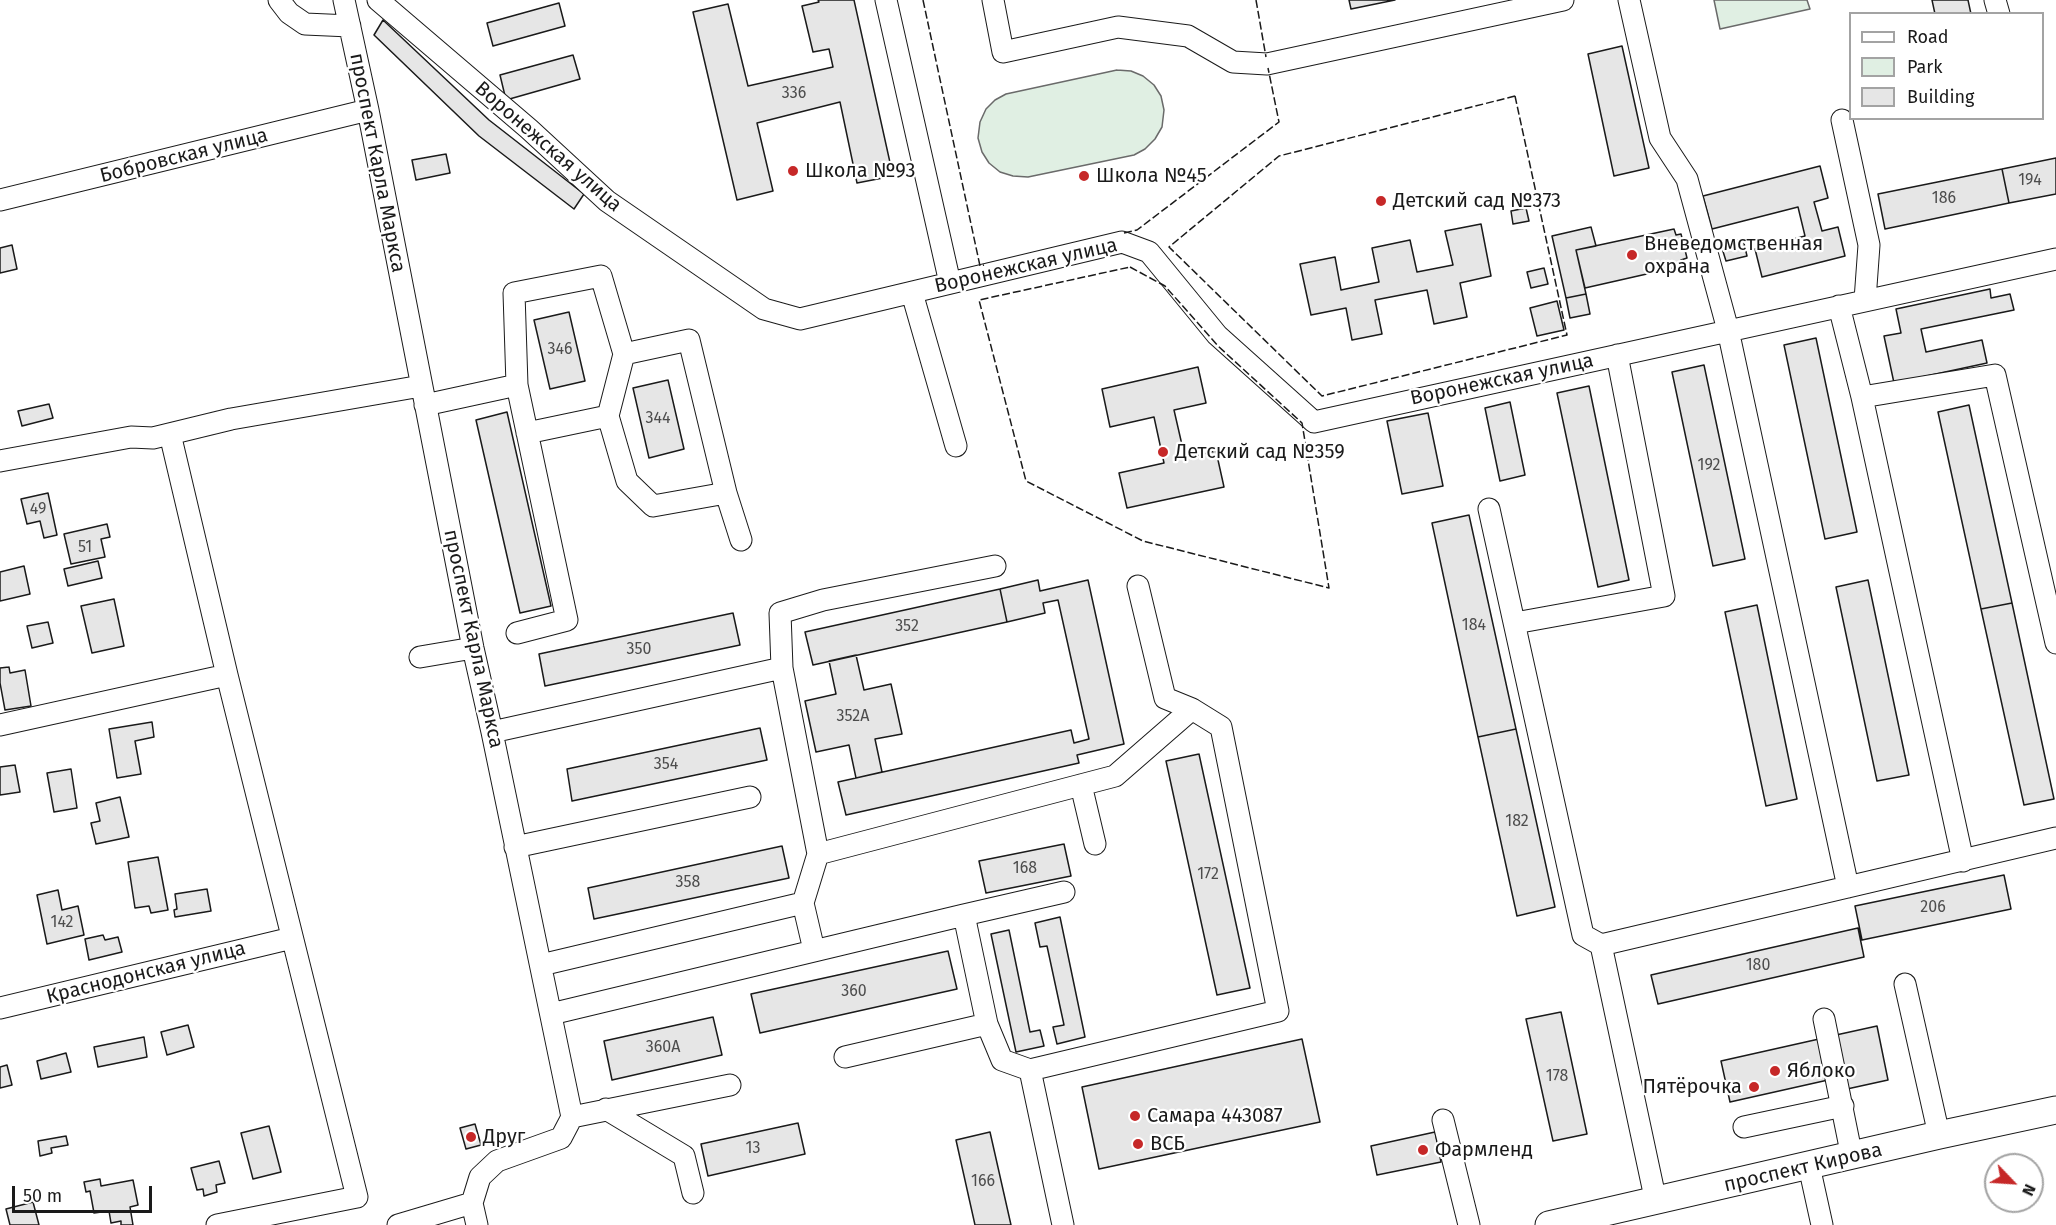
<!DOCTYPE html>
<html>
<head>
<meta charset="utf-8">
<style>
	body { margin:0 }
	#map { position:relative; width:2056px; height:1225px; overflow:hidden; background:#fff; font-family:"Fira Sans",sans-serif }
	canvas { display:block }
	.legend { position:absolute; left:1849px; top:12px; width:195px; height:108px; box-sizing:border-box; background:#fff; border:2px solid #a3a3a3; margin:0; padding:8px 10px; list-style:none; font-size:18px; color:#1a1a1a }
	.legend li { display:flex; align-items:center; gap:12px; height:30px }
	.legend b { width:30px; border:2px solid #a3a3a3 }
	.north { position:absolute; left:1984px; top:1153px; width:60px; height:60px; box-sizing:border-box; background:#fff; border:2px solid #a3a3a3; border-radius:50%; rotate:115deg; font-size:16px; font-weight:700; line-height:24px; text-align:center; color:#1a1a1a }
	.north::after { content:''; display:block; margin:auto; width:21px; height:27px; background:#c62828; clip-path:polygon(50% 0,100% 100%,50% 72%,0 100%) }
	.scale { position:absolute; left:12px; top:1186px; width:140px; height:27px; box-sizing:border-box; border:3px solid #1a1a1a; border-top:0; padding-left:8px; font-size:18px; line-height:21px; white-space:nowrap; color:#1a1a1a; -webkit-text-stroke:4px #fff; paint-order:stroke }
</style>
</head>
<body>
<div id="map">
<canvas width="2056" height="1225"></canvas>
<ul class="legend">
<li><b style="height:8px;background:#fff"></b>Road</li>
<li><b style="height:16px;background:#e0efe3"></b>Park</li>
<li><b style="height:16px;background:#e6e6e6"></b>Building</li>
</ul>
<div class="north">N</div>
<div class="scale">50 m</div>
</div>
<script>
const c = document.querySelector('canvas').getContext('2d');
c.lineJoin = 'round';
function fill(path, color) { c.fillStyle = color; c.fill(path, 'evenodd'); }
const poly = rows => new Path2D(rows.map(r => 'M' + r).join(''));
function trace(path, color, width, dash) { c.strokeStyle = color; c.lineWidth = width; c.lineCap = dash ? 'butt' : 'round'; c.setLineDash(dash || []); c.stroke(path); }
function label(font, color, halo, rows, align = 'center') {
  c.font = font + ' "Fira Sans",sans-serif'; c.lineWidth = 4.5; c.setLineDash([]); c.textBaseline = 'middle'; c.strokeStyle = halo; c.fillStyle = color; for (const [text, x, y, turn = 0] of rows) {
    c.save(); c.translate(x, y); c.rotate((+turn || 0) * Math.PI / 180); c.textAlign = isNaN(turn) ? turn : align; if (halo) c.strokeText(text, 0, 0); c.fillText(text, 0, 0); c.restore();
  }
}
const green = poly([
	[1714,0,1807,0,1810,9,1720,29,1714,0],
	[1117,70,1131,71,1143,76,1154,85,1161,96,1164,110,1162,127,1155,139,1145,149,1134,155,1028,177,1013,176,1000,172,989,163,982,152,978,138,980,122,986,109,995,100,1006,94,1117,70]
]);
fill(green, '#e0efe3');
trace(green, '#6a6a6a', 1.5);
const building = poly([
	[818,0,854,0,893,176,857,183,840,102,757,123,773,191,737,200,693,12,728,4,748,86,833,67,829,49,813,52,802,6,819,2,818,0],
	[1349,0,1395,0,1351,9,1349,0],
	[1932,0,1968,0,1971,14,1935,14,1932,0],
	[559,3,565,26,493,46,487,23,559,3],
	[383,20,489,120,584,194,574,209,479,136,374,35,383,20],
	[1622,46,1649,168,1614,176,1588,54,1622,46],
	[573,55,580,79,506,100,500,75,573,55],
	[446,154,450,173,416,180,412,160,446,154],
	[2056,158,2056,194,2009,203,2002,169,2056,158],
	[1820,166,1828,198,1814,202,1822,231,1838,227,1845,256,1762,277,1755,249,1805,236,1798,207,1712,229,1703,196,1820,166],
	[2002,169,2009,203,1885,229,1878,194,2002,169],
	[1526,208,1529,221,1513,224,1511,211,1526,208],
	[1481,224,1491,276,1460,283,1467,317,1434,324,1427,290,1375,300,1382,334,1352,340,1346,308,1311,315,1300,264,1335,257,1341,290,1379,282,1372,248,1410,240,1417,272,1453,265,1445,231,1481,224],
	[1591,227,1596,246,1576,250,1586,294,1566,298,1552,236,1591,227],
	[1674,229,1676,235,1681,234,1687,258,1681,260,1682,266,1585,288,1576,250,1674,229],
	[1743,239,1747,256,1726,261,1721,245,1743,239],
	[12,245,17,269,0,273,0,248,12,245],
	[1544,268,1548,284,1531,288,1527,272,1544,268],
	[1990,289,1991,298,2010,294,2014,310,1921,329,1926,352,1982,340,1987,363,1894,383,1884,336,1901,333,1896,309,1990,289],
	[1586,294,1590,314,1570,318,1566,298,1586,294],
	[1557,301,1564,330,1537,336,1530,308,1557,301],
	[569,312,585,381,550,389,534,320,569,312],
	[1816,338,1857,532,1825,539,1784,345,1816,338],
	[1704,365,1745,559,1713,566,1672,372,1704,365],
	[1198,367,1206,403,1174,410,1185,458,1216,451,1224,487,1127,508,1119,473,1164,463,1154,417,1110,427,1102,389,1198,367],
	[668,380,684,449,649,458,633,388,668,380],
	[1589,386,1629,580,1598,587,1557,393,1589,386],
	[1510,402,1525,475,1500,481,1485,408,1510,402],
	[49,404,53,418,22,426,18,411,49,404],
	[1969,405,2012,603,1981,609,1938,412,1969,405],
	[507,412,551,606,520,613,476,420,507,412],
	[1428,413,1443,486,1402,494,1387,421,1428,413],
	[48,493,57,535,44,538,40,521,27,524,21,499,48,493],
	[1469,515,1516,729,1478,737,1432,523,1469,515],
	[107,524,110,537,101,539,105,557,71,564,64,534,107,524],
	[98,561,102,578,68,586,64,569,98,561],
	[24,566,30,594,0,601,0,572,24,566],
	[1038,580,1040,591,1088,580,1124,744,1077,755,1079,763,846,815,838,782,1071,730,1074,743,1089,739,1058,600,1043,603,1045,613,1007,622,1000,589,1038,580],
	[1868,580,1909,775,1877,781,1836,587,1868,580],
	[1000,589,1007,622,813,665,805,632,1000,589],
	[114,599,124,646,92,653,81,606,114,599],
	[2012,603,2054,799,2024,805,1981,609,2012,603],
	[1757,605,1797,799,1766,806,1725,612,1757,605],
	[733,613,740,645,545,686,539,654,733,613],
	[48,622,53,643,32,648,27,626,48,622],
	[856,655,864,690,891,684,902,734,875,739,882,772,856,778,849,745,816,752,805,701,836,694,829,661,856,655],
	[9,667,10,673,25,670,31,706,5,710,0,683,0,668,9,667],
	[152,722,154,737,135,741,141,774,117,778,109,729,152,722],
	[760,728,767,760,572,801,567,769,760,728],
	[1516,729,1555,907,1517,916,1478,737,1516,729],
	[1199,754,1250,988,1217,995,1166,761,1199,754],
	[15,765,20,792,0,795,0,767,15,765],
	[71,769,77,808,54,812,47,773,71,769],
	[120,797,129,837,96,844,91,823,100,821,96,803,120,797],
	[1064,844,1071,876,986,893,979,861,1064,844],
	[782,846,789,878,594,919,588,888,782,846],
	[158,857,168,910,151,913,149,906,135,908,128,862,158,857],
	[2004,875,2011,909,1862,940,1855,906,2004,875],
	[207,889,211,911,175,917,174,910,177,909,175,894,207,889],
	[58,890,62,910,78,906,84,935,47,944,37,895,58,890],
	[1060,917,1085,1037,1057,1044,1053,1027,1064,1025,1047,946,1040,947,1035,923,1060,917],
	[1858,928,1864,957,1658,1004,1651,975,1858,928],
	[1009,930,1030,1032,1040,1030,1044,1046,1016,1052,991,934,1009,930],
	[103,935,105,940,118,937,122,952,89,960,85,939,103,935],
	[948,951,957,989,760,1033,751,994,948,951],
	[1561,1012,1587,1134,1553,1141,1526,1019,1561,1012],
	[713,1017,722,1055,612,1080,604,1041,713,1017],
	[188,1025,194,1047,167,1055,161,1032,188,1025],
	[1877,1026,1888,1080,1847,1089,1836,1035,1877,1026],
	[144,1037,147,1057,98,1067,94,1047,144,1037],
	[1302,1039,1320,1122,1099,1169,1082,1087,1302,1039],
	[1819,1039,1828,1080,1730,1102,1721,1061,1819,1039],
	[66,1053,71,1072,41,1079,37,1061,66,1053],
	[7,1065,12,1085,0,1088,0,1067,7,1065],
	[798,1123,805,1154,708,1176,701,1144,798,1123],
	[475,1124,481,1145,466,1149,460,1128,475,1124],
	[269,1126,281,1172,253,1179,241,1133,269,1126],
	[990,1132,1011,1225,975,1225,956,1140,990,1132],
	[1435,1132,1441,1162,1377,1175,1371,1146,1435,1132],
	[66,1136,68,1145,51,1148,52,1153,40,1156,38,1141,66,1136],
	[219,1161,225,1183,216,1185,217,1192,204,1196,203,1189,197,1190,191,1168,219,1161],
	[100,1179,101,1186,133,1180,138,1205,130,1207,133,1225,121,1225,121,1221,111,1223,109,1211,94,1213,90,1191,86,1192,84,1182,100,1179],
	[33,1202,39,1225,10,1225,6,1209,33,1202]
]);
fill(building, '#e6e6e6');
trace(building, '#1a1a1a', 1.5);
const minor = poly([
	[279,0,289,13,305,24,350,26],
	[344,0,368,110,473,648,492,732,572,1117,561,1138,497,1161,480,1177,472,1203,477,1225],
	[378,0,529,129,607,201,764,309,800,319,1122,242,1149,252,1217,335,1314,422,2056,259],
	[886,0,950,283],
	[993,0,1003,52,1118,27,1188,36,1233,62,1267,64,1563,0],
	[1629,0,1660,138,1687,179,1728,330,1848,887],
	[1995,0,1999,14],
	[1842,120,1869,245,1865,300],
	[0,200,368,110],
	[912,293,956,446],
	[1839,306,1862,397,1963,861],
	[624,354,689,340,726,493,741,540],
	[517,385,514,293,601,276,624,354,608,416,627,481,653,506,726,493],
	[1862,397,1995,375,2056,643],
	[425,405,517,385,567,620,517,633],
	[527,433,608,416],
	[170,434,227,675,357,1197,217,1225],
	[0,461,131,437,153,438,231,419,421,386],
	[1489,509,1583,935,1601,945,2056,838],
	[1515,623,1664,596,1617,355],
	[420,657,473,648],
	[0,725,227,675],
	[492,732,782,668],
	[1081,785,1095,844],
	[515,847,750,797],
	[818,854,1115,776,1192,709,1165,698,1138,586],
	[964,915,1064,892],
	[1601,945,1656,1202],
	[814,950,803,903,818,854,782,668,780,613,823,600,995,566],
	[541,965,803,903],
	[1905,984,1939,1135],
	[0,1008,292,938],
	[551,1014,964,915,987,1024,1002,1060,1030,1070,1278,1011,1221,727,1192,709],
	[1824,1019,1852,1157],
	[845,1057,987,1024],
	[1030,1070,1063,1225],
	[606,1109,684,1156,693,1193],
	[572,1117,730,1085],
	[1443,1120,1469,1225],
	[1744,1127,1843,1106],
	[1809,1166,1822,1225],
	[398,1225,472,1203]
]);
const major = poly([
	[1549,1225,1939,1135,2056,1110]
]);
trace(minor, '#1a1a1a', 23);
trace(major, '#1a1a1a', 29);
trace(minor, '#fff', 21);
trace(major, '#fff', 27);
trace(poly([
	[923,0,980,266,984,265],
	[1256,0,1266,57],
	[1515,96,1567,335,1322,396,1169,247,1279,156,1515,96],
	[1124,233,1137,230,1279,122,1268,68],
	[1130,267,1165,286,1218,346,1302,423,1329,588,1143,541,1026,481,979,300,1130,267]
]), '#1a1a1a', 1.5, [8, 3]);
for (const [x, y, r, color] of [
	[793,171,6,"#c62828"],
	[1084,176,6,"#c62828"],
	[1381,201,6,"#c62828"],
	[1632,255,6,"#c62828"],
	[1163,452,6,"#c62828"],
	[1775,1071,6,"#c62828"],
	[1754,1087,6,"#c62828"],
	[1135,1116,6,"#c62828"],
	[471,1137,6,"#c62828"],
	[1138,1144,6,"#c62828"],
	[1423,1150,6,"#c62828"]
]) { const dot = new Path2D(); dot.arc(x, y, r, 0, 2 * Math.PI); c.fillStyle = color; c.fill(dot); trace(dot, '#fff', 2); }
label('16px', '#4d4d4d', null, [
	["336",794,94],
	["194",2030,181],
	["186",1944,199],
	["346",560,350],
	["344",658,419],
	["192",1709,466],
	["49",38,510],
	["51",85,548],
	["184",1474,626],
	["352",907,627],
	["350",639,650],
	["352А",853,717],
	["354",666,765],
	["182",1517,822],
	["168",1025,869],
	["172",1208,875],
	["358",688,883],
	["206",1933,908],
	["142",62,923],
	["180",1758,966],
	["360",854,992],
	["360А",663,1048],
	["178",1557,1077],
	["13",753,1149],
	["166",983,1182]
]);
label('20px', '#1a1a1a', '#fff', [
	["Воронежская улица",548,147,41],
	["Бобровская улица",184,156,-14],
	["проспект Карла Маркса",377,163,79],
	["Воронежская улица",1026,266,-13],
	["Воронежская улица",1502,380,-12],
	["проспект Карла Маркса",473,639,78],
	["Краснодонская улица",146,973,-14],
	["проспект Кирова",1803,1168,-13]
]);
label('20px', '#1a1a1a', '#fff', [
	["Школа №93",805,171],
	["Школа №45",1096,176],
	["Детский сад №373",1393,201],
	["Вневедомственная",1644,244],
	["охрана",1644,267],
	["Детский сад №359",1175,452],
	["Яблоко",1787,1071],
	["Пятёрочка",1742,1087,"right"],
	["Самара 443087",1147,1116],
	["Друг",483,1137],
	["ВСБ",1150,1144],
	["Фармленд",1435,1150]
], 'left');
</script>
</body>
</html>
